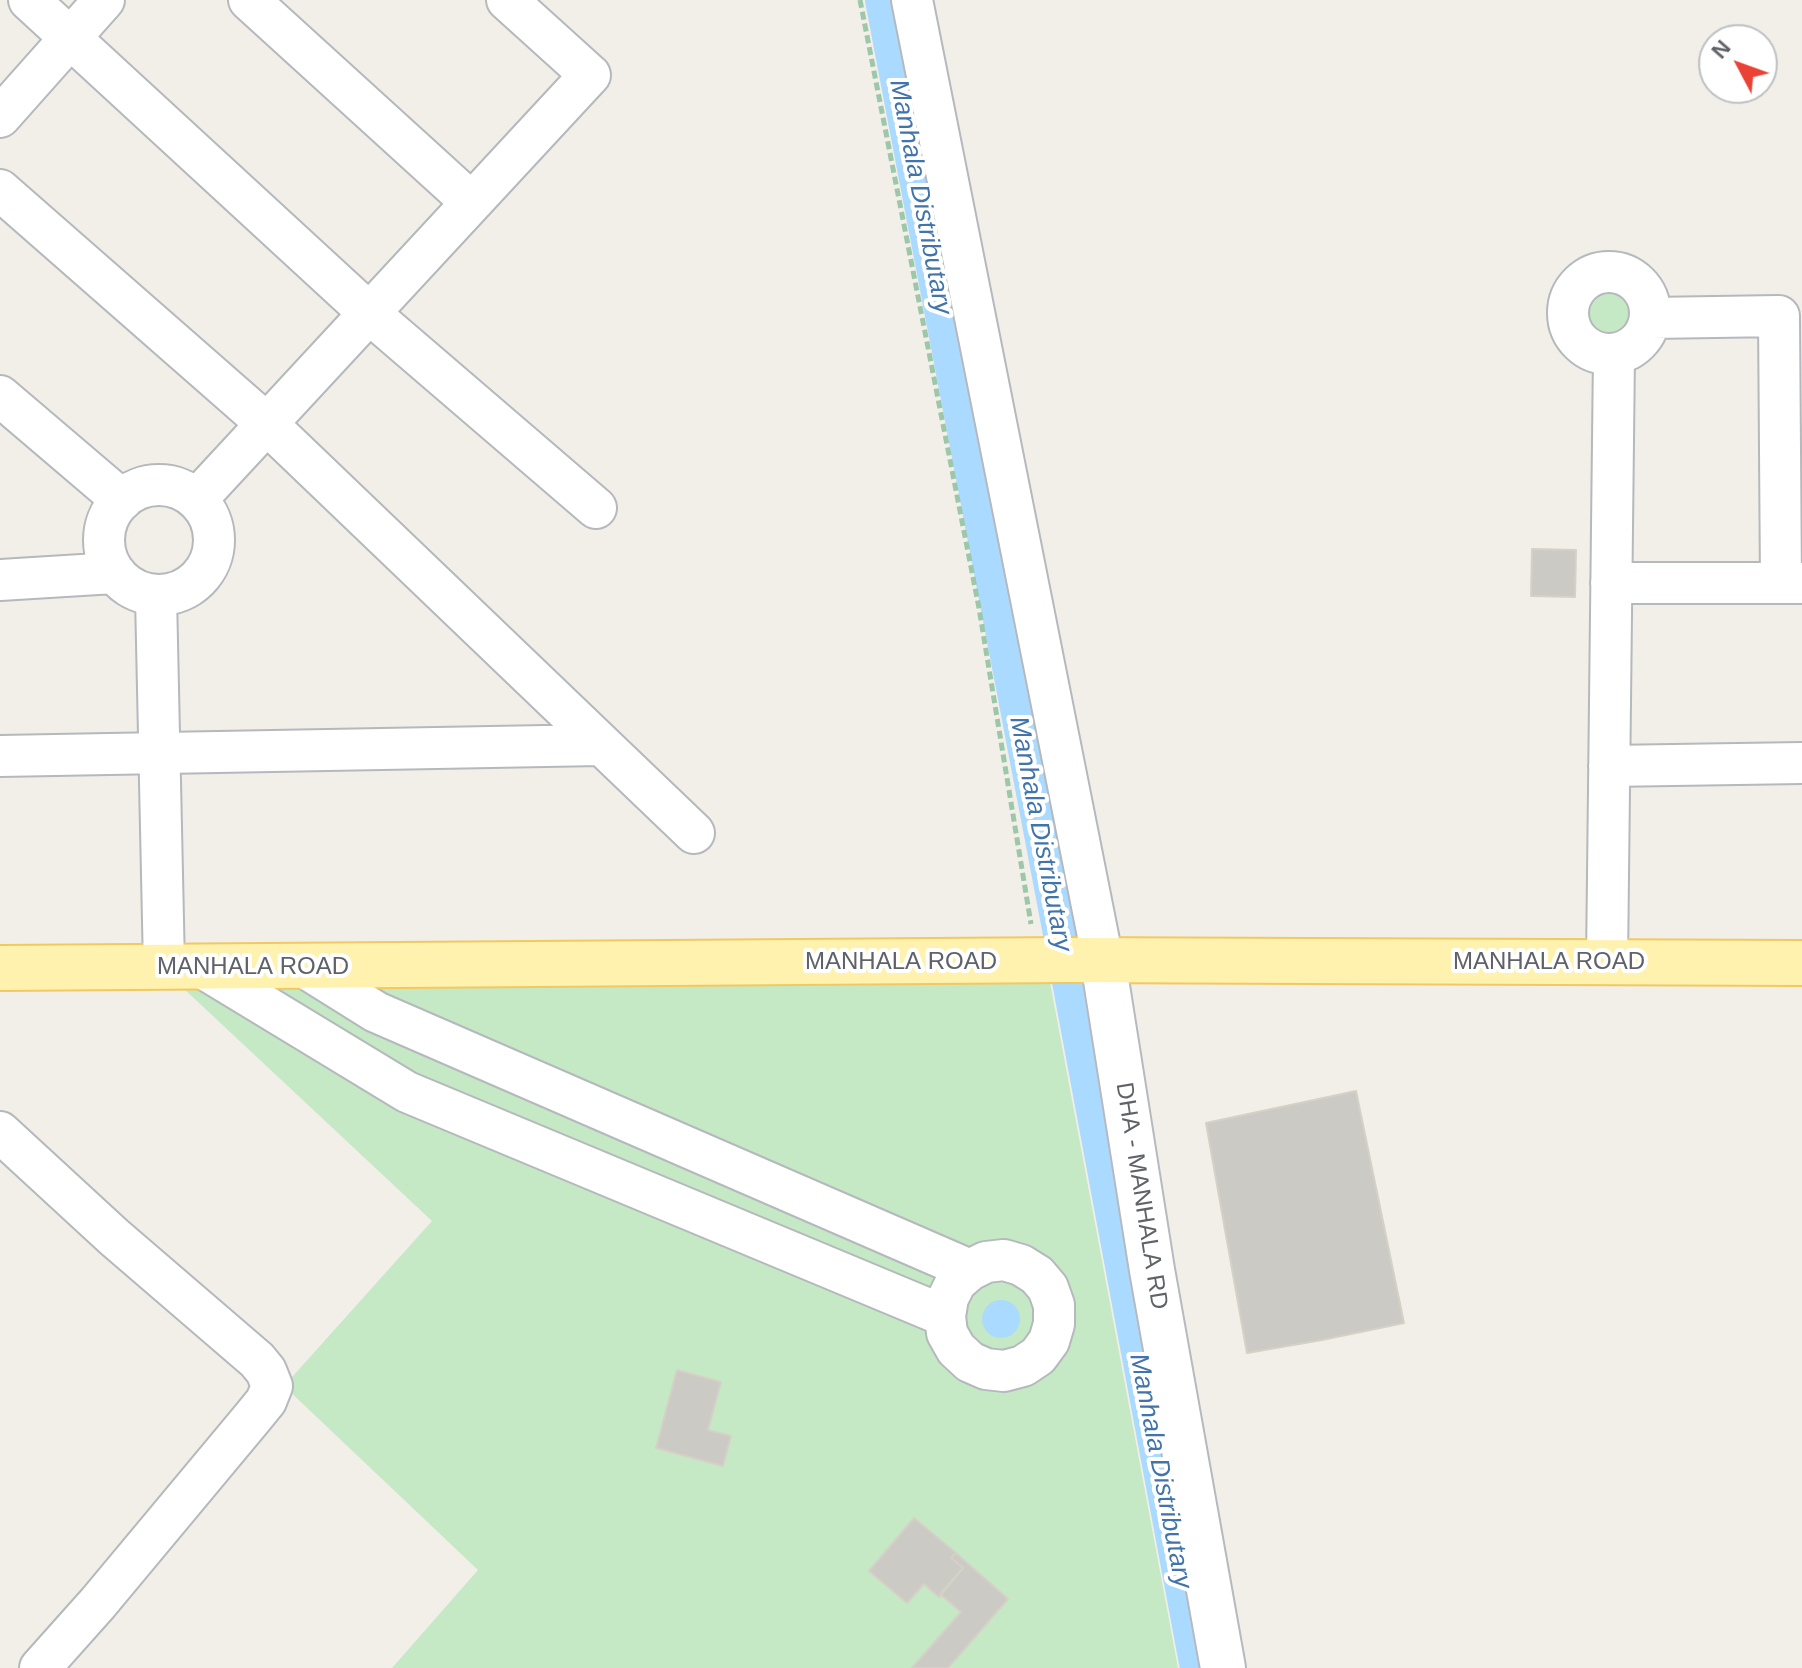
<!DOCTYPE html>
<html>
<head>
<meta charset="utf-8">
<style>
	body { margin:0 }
	#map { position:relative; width:1802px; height:1668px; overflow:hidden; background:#f1efe8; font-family:Helvetica,sans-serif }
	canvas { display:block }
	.north { position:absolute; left:1698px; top:24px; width:80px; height:80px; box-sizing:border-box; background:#fff; border:2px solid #bfc1c3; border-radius:50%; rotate:311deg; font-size:22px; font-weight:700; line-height:32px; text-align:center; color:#5f6368 }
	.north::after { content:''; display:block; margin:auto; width:28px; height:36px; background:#ea4335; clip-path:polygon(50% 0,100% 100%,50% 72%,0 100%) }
</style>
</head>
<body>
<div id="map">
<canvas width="1802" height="1668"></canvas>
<div class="north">N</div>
</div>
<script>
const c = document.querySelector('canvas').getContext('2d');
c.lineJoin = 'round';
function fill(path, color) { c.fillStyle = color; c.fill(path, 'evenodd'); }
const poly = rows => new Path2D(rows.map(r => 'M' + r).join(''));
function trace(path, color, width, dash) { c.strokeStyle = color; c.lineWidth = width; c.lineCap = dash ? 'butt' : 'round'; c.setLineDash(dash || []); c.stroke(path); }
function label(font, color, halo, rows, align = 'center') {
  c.font = font + ' Helvetica,sans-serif'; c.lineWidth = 8; c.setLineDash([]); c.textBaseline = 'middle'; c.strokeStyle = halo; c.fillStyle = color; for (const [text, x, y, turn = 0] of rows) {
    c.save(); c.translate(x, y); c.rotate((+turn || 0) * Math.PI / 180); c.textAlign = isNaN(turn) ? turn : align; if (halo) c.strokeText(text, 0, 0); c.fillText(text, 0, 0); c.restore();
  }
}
fill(poly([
	'1583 318a25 25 0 1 1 50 0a25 25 0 1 1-50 0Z',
	[1049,977,1178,1668,392,1668,478,1570,284,1386,432,1221,182,987]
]), '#c5e8c5');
fill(poly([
	'982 1319a19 19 0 1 1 38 0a19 19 0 1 1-38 0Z'
]), '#aadaff');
trace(poly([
	[883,0,1066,960,1198,1668]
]), '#aadaff', 36);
const building = poly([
	[1532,549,1576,550,1575,597,1531,596,1532,549],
	[1356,1091,1404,1323,1322,1340,1247,1353,1206,1123,1356,1091],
	[677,1370,721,1382,708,1430,731,1436,723,1466,656,1448,677,1370],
	[914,1518,956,1553,951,1558,963,1568,939,1597,924,1584,907,1603,869,1571,914,1518],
	[956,1553,1008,1599,948,1668,912,1668,961,1612,940,1594,963,1568,951,1558,956,1553]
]);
fill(building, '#cccac5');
trace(building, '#d6d1c6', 2);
const street = poly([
	[29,0,369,313,596,508],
	[249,0,471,202],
	[912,0,1103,961],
	[0,117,104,0],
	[0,190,267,424,694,833],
	'1568 313a41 41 0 1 1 82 0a41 41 0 1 1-82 0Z',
	[1651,318,1779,316,1781,583],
	[0,396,122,500],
	'104 540a55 55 0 1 1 110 0a55 55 0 1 1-110 0Z',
	[197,499,590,75,507,0],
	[0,580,114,573],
	[1611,583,1802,583],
	[156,596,164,967],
	[0,756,600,745],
	[1609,766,1802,763],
	[1607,962,1614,354],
	[201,967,407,1092,945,1316],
	[304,967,376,1012,970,1270,986,1262,1004,1260,1021,1265,1037,1275,1048,1288,1054,1305,1054,1324,1049,1341,1038,1356,1023,1366,1004,1371,986,1369,970,1362,956,1349,947,1333,945,1316,948,1298,956,1282,970,1270],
	[0,1132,114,1237,257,1360,266,1371,272,1386,266,1401,253,1417,98,1603,40,1668]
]);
const secondary = poly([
	[1103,961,1152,1270,1223,1668]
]);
const primary = poly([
	[0,968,1066,960,1802,963]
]);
trace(street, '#b5b8bc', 44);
trace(secondary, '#b6babf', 48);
trace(primary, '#f2c960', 48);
trace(poly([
	[860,0,979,608,1031,924]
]), '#9cc7a9', 5, [8, 4]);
trace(street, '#fff', 40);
trace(secondary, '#fff', 44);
trace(primary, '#fff2af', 44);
label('24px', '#5f6368', '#fff', [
	["MANHALA ROAD",901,962],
	["MANHALA ROAD",1549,962],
	["MANHALA ROAD",253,967],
	["DHA - MANHALA RD",1141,1196,81]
]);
label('italic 26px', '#4174aa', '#fff', [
	["Manhala Distributary",920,197,79],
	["Manhala Distributary",1040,834,79],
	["Manhala Distributary",1160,1471,79]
]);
</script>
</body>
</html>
